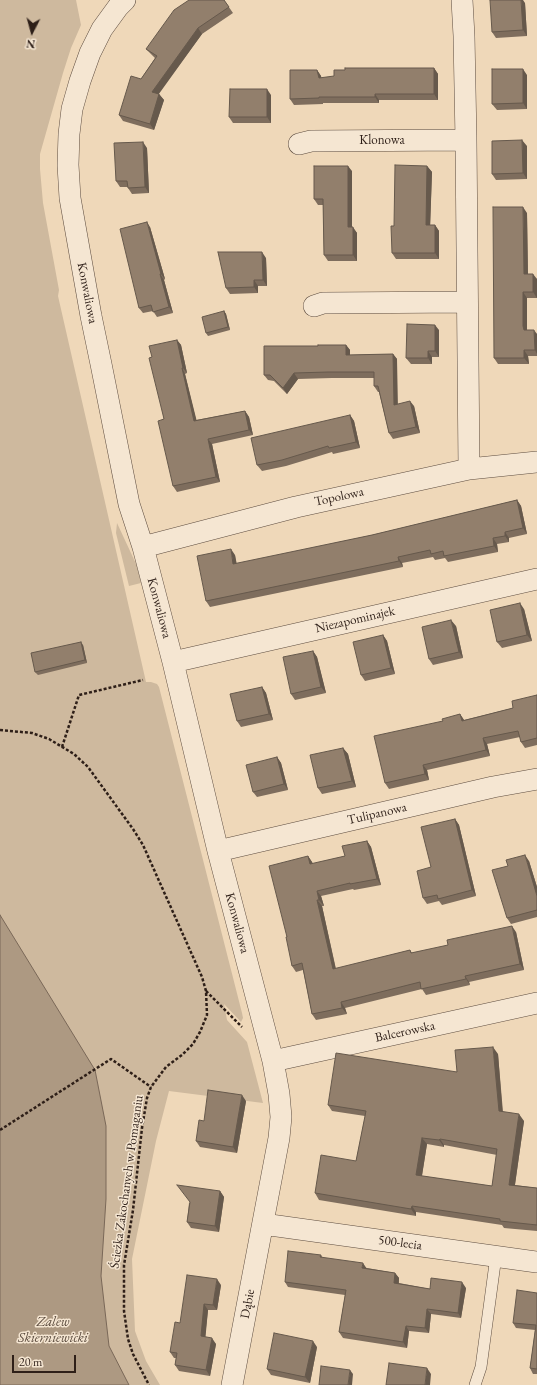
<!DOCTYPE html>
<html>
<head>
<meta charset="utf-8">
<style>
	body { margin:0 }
	#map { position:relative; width:537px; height:1385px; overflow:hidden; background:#efd8b9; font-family:"EB Garamond",serif }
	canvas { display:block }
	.north { position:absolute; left:12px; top:12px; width:40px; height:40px; -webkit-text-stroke:3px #f5e6d2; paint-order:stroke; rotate:186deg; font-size:11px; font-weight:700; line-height:16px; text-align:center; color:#2e1f18 }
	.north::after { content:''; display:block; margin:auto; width:14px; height:18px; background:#2e1f18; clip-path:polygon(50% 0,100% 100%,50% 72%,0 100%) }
	.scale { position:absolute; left:12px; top:1355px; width:64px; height:18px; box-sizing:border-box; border:2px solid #2e1f18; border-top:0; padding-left:5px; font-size:12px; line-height:14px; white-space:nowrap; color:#2e1f18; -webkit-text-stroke:3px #f5e6d2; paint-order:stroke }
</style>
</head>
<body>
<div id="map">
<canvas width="537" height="1385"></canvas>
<div class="north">N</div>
<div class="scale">20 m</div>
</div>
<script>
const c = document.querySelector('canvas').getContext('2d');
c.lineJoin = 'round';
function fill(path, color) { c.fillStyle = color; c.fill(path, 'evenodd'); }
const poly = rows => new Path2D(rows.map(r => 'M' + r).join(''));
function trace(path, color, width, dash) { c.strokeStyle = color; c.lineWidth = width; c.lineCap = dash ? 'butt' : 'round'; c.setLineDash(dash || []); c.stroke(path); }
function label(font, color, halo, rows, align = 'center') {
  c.font = font + ' "EB Garamond",serif'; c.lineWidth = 3; c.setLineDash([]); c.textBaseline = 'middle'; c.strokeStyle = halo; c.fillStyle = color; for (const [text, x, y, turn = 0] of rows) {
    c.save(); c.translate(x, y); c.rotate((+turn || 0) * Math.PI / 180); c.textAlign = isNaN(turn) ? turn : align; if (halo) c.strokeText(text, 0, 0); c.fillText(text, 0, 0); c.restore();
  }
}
fill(poly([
	[0,0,76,0,81,25,71,48,63,73,40,154,40,169,43,203,59,290,58,296,146,682,151,682,157,684,159,687,242,1013,243,1018,241,1022,224,1004,227,1020,247,1042,263,1103,169,1091,156,1141,132,1259,135,1331,146,1361,160,1385,0,1385],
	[117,523,137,566,141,583,129,586,116,533]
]), '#ceb99e');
const water = poly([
	[0,915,95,1070,106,1126,106,1199,101,1276,109,1346,129,1385,0,1385,0,915]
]);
fill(water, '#ad9982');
trace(water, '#7a6858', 1);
const lane = poly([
	[475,1385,481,1367,496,1256]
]);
const street = poly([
	[125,0,118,7,102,29,90,53,80,81,72,109,69,134,68,165,70,198,91,316,101,364,129,504,143,547,173,662,218,851,273,1061,279,1094,281,1117,279,1138,232,1385],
	[462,0,464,36,466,140,469,469],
	[299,144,311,141,466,140],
	[314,306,323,303,467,302],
	[143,547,296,507,469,469,537,462],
	[173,662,537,579],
	[218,851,493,787,537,779],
	[273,1061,537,1003],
	[263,1224,537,1262]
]);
trace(lane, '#5e4d40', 12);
trace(street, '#5e4d40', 22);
trace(poly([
	[0,730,32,733,49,739,74,754,88,767,133,829,143,845,202,977,206,991,207,1015,200,1032,193,1044,182,1055,166,1067,151,1087,147,1098,142,1128,133,1210,124,1265,124,1311,128,1339,133,1354,149,1385],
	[62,747,79,695,143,680],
	[206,991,242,1027],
	[0,1130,111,1059,151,1087]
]), '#2e1f18', 2.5, [3, 2]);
trace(lane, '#f5e6d2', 11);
trace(street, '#f5e6d2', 21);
fill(poly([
	[224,0,233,13,202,34,158,94,159,94,164,100,154,130,123,121,119,115,141,79,155,58,146,49],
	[525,3,527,36,496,38,492,32],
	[434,68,438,74,438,100,379,100,379,103,323,103,323,104,294,105,290,99,317,70,321,76,321,78],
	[527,75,527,109,497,110,492,104],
	[271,95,271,123,233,123,229,117],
	[527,146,527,179,496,180,492,174],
	[147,148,149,193,132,194,128,188,128,187,120,187,116,181],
	[427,166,432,172,430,225,435,225,439,231,439,259,396,259,392,253,394,226],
	[352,171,352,227,357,233,357,261,328,261,324,255,323,205,318,205,314,199],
	[527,213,528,274,537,279,537,298,527,298,527,330,537,334,537,356,528,356,529,364,498,364,494,358],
	[150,227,165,279,164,280,173,313,157,317,153,311,143,313,139,308],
	[266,258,267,286,258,286,258,293,230,294,226,288],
	[224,311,226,314,230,330,208,336,206,333],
	[439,330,439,357,432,357,432,364,411,364,406,358],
	[177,340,181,345,187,373,185,374,196,420,245,411,249,417,253,435,212,444,220,482,177,492,173,486,164,419,152,357],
	[346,345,350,350,350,355,393,354,397,359,397,404,414,406,420,433,393,439,389,433,379,392,378,392,374,386,374,378,332,378,298,379,287,394,274,381,268,380,264,375,318,346],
	[350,415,354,421,360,448,333,454,332,452,286,466,262,471,257,465],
	[517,500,521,506,527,534,509,538,509,542,497,544,498,552,448,562,445,558,435,560,433,557,402,563,403,567,210,607,206,601,235,555,236,564,372,535],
	[524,609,532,641,502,648,497,642],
	[456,626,463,658,433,665,429,659],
	[383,635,387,641,395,674,365,681,361,675],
	[83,645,87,663,38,675,35,672],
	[313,651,317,657,326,693,295,700,291,694],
	[262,687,266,693,273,720,241,727,237,721],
	[537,695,537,745,525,748,521,742,520,737,487,744,490,756,427,770,429,780,389,789,385,783,443,721,460,714,464,720,513,708],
	[343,748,348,754,356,787,322,794,318,788],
	[277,757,281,763,288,790,257,797,253,792],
	[455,819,459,825,476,896,442,905,439,901,427,904,423,898,431,867],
	[367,841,371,847,381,885,354,890,353,889,321,896,324,906,322,906,336,969,410,950,412,953,516,932,524,970,469,982,470,985,426,995,422,989,345,1008,347,1014,316,1020,312,1014,303,970,296,972,292,966,287,937,308,856,312,862,313,864,345,856],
	[529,861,537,887,537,917,511,924,507,918],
	[498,1054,503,1112,524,1121,515,1185,537,1188,537,1231,504,1228,502,1225,416,1212,416,1216,319,1200,315,1193,356,1161,365,1116,332,1111,328,1105,457,1072],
	[427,1144,444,1147,444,1145,497,1155,492,1186,422,1176],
	[246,1101,237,1153,200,1147,196,1141],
	[220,1191,224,1197,219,1232,191,1228,187,1222,189,1203],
	[321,1255,323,1258,367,1268,395,1273,399,1278,399,1283,430,1289,466,1288,461,1318,431,1314,429,1333,409,1331,407,1348,343,1338,339,1332,345,1295,288,1287,285,1282],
	[221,1285,217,1310,208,1310,205,1337,216,1344,210,1376,179,1371,175,1365,176,1358,174,1358,170,1352,180,1323],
	[537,1293,537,1374,533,1374,530,1368,535,1330,516,1328,513,1323],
	[317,1347,310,1383,271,1375,267,1369]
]), '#7e6d5d');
fill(poly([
	[521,0,523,0,525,3,527,36,523,30],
	[198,28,202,34,156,98,152,92],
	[434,68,438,74,438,100,434,94],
	[523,69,527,75,527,109,523,103],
	[317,70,321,76,323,84,319,78],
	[267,89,271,95,271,123,267,117],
	[159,94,164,100,154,130,150,124],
	[375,94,379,100,379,103,375,97],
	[522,140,527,146,527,179,523,173],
	[143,142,147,148,149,193,145,187],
	[348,166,352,171,352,233,348,227],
	[427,166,432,172,430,231,426,225],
	[523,207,527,213,528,280,524,274],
	[147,222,150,227,165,279,161,274],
	[435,225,439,231,439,259,435,253],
	[353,227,357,233,357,261,353,255],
	[262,252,266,258,267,286,263,280],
	[160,274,164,280,173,313,169,307],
	[533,274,537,279,537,298,533,292],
	[254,280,258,286,258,293,254,287],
	[523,292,527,298,527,332,524,330,523,326],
	[224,311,226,314,230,330,228,327],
	[435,325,439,330,439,357,435,351],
	[534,330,537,334,537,354,535,350],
	[177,340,181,345,187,373,183,368],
	[346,345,350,350,350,360,346,355],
	[524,350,528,356,529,364,524,358],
	[428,351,432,357,432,364,428,358],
	[393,354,397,359,398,410,394,405],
	[182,368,185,374,198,426,194,421],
	[294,373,298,379,287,394,283,388],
	[410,401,414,406,420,433,416,427],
	[245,411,249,417,253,435,249,430],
	[350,415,354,421,360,448,356,442],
	[208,439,212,444,220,482,216,477],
	[517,500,521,506,527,534,523,528],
	[505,532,509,538,509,542,505,536],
	[493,538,497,544,498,552,494,546],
	[231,549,235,555,238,570,233,564],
	[398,557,402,563,403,567,399,561],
	[520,603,524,609,532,641,527,635],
	[451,620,456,626,463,658,459,652],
	[383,635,387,641,395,674,391,668],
	[81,642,83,645,87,663,85,660],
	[313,651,317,657,326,693,321,687],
	[262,687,266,693,273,720,269,714],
	[460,714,464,720,462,721],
	[483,738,487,744,490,756,486,750],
	[343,748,348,754,356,787,352,781],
	[277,757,281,763,288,790,284,784],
	[423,765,427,770,429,780,425,774],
	[455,819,459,825,476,896,472,890],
	[367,841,371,847,381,885,377,879],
	[525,855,529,861,537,887,537,896],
	[308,856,312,862,315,870,310,864],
	[317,891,321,896,324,906,319,900],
	[317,900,322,906,337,975,333,969],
	[512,926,516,932,524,970,520,964],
	[465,976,469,982,470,985,466,979],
	[341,1002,345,1008,347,1014,342,1008],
	[493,1047,498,1054,503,1118,499,1111],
	[242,1095,246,1101,237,1153,233,1147],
	[519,1114,524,1121,514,1191,509,1185],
	[422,1138,427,1144,421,1181,416,1175],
	[440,1139,444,1145,444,1147,439,1140],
	[220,1191,224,1197,219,1232,215,1226],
	[412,1206,416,1212,416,1216,411,1209],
	[363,1263,367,1269,362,1268],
	[395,1273,399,1278,398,1288,394,1283],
	[217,1279,221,1285,217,1310,213,1305],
	[462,1282,466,1288,461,1318,458,1313],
	[204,1304,208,1310,205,1342,201,1336],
	[427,1309,431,1314,429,1333,425,1328],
	[406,1326,409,1331,407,1348,403,1342],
	[212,1338,216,1344,210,1376,206,1370],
	[313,1341,317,1347,310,1383,305,1377],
	[427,1368,431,1374,430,1385,425,1385],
	[350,1370,353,1374,352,1385,348,1385]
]), '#66594c');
const building = poly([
	[189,0,224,0,229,7,198,28,152,92,159,94,150,124,119,115,131,76,141,79,157,56,146,49,174,10,189,0],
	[490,0,521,0,523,30,492,32,490,0],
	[345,68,434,68,434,94,375,94,375,97,319,97,319,98,290,99,290,70,317,70,319,78,334,76,334,70,345,70,345,68],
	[492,69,523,69,523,103,492,104,492,69],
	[230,89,267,89,267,117,229,117,230,89],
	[522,140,523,173,492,174,492,141,522,140],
	[143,142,145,187,128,188,127,181,116,181,114,143,143,142],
	[395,165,427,166,426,225,435,225,435,253,392,253,391,226,394,226,395,165],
	[314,166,348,166,348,227,353,227,353,255,324,255,323,199,314,199,314,166],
	[493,207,523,207,524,274,533,274,533,292,523,292,523,326,524,330,534,330,535,350,524,350,524,358,494,358,493,207],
	[147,222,161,274,160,274,169,307,153,312,151,305,139,308,120,229,147,222],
	[218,252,262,252,263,280,254,280,254,287,226,288,218,252],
	[224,311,228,327,206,333,202,317,224,311],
	[407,324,435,325,435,351,428,351,428,358,406,358,407,324],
	[177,340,183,368,182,368,194,421,245,411,249,430,208,439,216,477,173,486,158,421,164,419,149,358,152,357,149,346,177,340],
	[318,345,346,345,346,355,393,354,394,405,410,401,416,427,389,433,378,386,374,386,374,372,328,372,294,373,283,388,270,375,264,375,264,346,318,346,318,345],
	[350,415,356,442,329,448,328,446,282,460,257,465,251,438,350,415],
	[517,500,523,528,505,532,505,536,493,538,494,546,444,556,443,551,431,554,430,550,398,557,399,561,206,601,197,556,231,549,233,564,372,535,517,500],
	[520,603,527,635,497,642,490,610,520,603],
	[451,620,459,652,429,659,422,627,451,620],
	[383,635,391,668,361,675,353,642,383,635],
	[81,642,85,660,35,672,31,653,81,642],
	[313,651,321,687,291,694,283,657,313,651],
	[262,687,269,714,237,721,230,694,262,687],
	[537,695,537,738,521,742,518,731,483,738,486,750,423,765,425,774,385,783,374,736,443,721,442,719,460,714,462,721,478,717,513,708,512,701,537,695],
	[343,748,352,781,318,788,310,755,343,748],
	[277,757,284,784,253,792,246,765,277,757],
	[455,819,472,890,438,899,437,895,423,898,417,871,431,867,421,827,455,819],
	[367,841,377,879,350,884,350,883,317,891,319,900,317,900,333,969,410,950,411,953,448,945,447,940,512,926,520,964,465,976,466,979,421,989,420,982,341,1002,342,1008,312,1014,302,963,292,966,286,937,287,937,269,866,308,856,310,864,345,856,342,846,367,841],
	[525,855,537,896,537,910,507,918,492,870,508,866,506,860,525,855],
	[493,1047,499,1111,519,1114,509,1185,537,1188,537,1225,500,1221,500,1219,412,1206,411,1209,315,1193,321,1155,356,1161,366,1111,328,1105,336,1053,457,1072,455,1050,493,1047],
	[422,1138,439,1140,440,1139,497,1149,492,1186,416,1175,422,1138],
	[208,1090,242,1095,233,1147,196,1141,199,1120,204,1121,208,1090],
	[177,1185,220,1191,215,1226,187,1222,190,1202,177,1185],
	[288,1251,321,1255,320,1257,363,1263,362,1268,395,1273,394,1283,430,1289,431,1278,462,1282,458,1313,427,1309,425,1328,406,1326,403,1342,339,1332,346,1290,285,1282,288,1251],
	[187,1275,217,1279,213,1305,204,1304,201,1336,212,1338,206,1370,175,1365,177,1353,170,1352,175,1322,180,1323,187,1275],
	[517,1290,537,1293,537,1369,530,1368,536,1325,513,1323,517,1290],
	[274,1333,313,1341,305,1377,267,1369,274,1333],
	[389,1363,427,1368,425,1385,386,1385,389,1363],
	[321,1366,350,1370,348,1385,319,1385,321,1366]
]);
fill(building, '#927f6c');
trace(building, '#66594c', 1);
label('13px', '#2e1f18', '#f5e6d2', [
	["Klonowa",382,140],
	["Konwaliowa",87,293,79],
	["Topolowa",339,497,-12],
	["Konwaliowa",159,608,75],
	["Niezapominajek",355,620,-13],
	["Tulipanowa",377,814,-13],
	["Konwaliowa",237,923,75],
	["Balcerowska",405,1032,-12],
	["Ścieżka Zakochanych w Pomaganiu",127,1182,-82],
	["500-lecia",400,1243,8],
	["Dąbie",248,1304,-79]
]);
label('italic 14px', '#5a4a3d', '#f5e6d2', [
	["Zalew",53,1322],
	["Skierniewicki",53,1338]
]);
</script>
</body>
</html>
